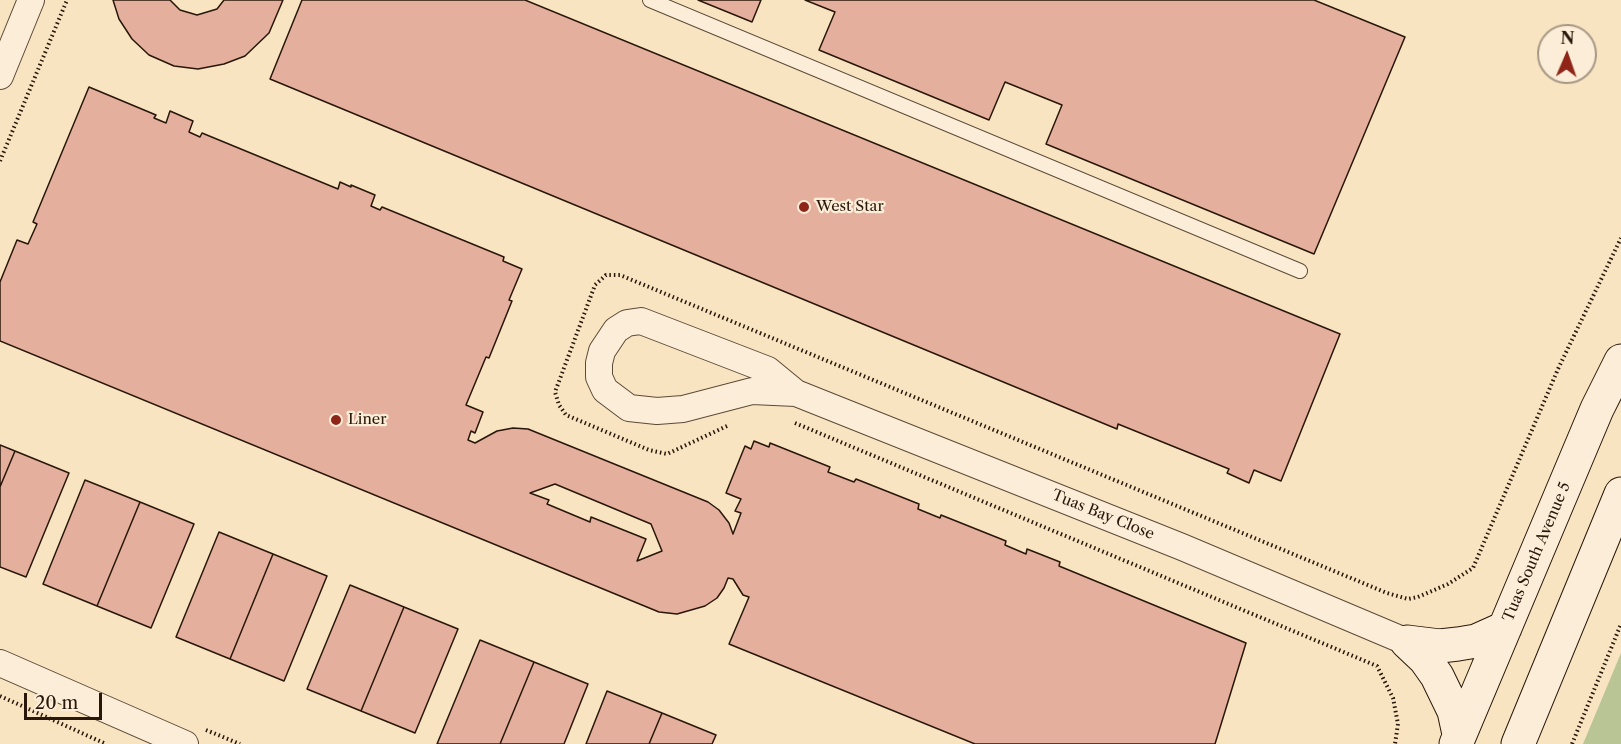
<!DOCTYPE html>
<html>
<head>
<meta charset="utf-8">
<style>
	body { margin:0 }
	#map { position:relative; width:1621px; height:744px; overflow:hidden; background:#f9e4c2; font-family:"Libre Caslon Text",serif }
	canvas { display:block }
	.north { position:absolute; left:1537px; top:24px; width:60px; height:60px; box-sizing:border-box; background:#fbedd7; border:2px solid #a79785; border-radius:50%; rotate:2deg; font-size:16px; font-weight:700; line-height:24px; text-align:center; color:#28170a }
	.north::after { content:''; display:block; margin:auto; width:21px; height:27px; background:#8f2418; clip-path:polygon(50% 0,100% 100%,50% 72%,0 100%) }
	.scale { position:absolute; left:24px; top:693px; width:78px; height:27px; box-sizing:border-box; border:3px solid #28170a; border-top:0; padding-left:8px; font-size:18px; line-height:21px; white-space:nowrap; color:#28170a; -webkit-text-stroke:4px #fbedd7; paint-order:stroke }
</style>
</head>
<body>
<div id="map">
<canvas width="1621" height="744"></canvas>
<div class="north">N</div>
<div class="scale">20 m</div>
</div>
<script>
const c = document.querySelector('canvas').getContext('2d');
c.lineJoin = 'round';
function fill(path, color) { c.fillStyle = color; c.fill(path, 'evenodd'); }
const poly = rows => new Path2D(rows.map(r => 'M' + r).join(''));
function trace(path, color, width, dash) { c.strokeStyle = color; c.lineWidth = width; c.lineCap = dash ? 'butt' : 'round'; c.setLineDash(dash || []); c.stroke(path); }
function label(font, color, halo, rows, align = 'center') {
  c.font = font + ' "Libre Caslon Text",serif'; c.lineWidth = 4.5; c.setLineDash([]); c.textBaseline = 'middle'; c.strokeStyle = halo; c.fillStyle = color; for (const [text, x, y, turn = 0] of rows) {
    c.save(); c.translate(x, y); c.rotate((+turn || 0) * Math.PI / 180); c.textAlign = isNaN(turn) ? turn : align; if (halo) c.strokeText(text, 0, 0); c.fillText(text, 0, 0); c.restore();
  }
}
fill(poly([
	[1621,653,1621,744,1583,744]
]), '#bac596');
const building = poly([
	[113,0,170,0,180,10,197,15,217,9,224,0,283,0,269,33,245,56,224,64,198,69,174,66,149,55,132,39,119,19,113,0],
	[302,0,525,0,1340,334,1281,481,1254,470,1249,483,1227,473,1229,469,1118,424,1117,429,270,79,302,0],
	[698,0,761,0,752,22,698,0],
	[805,0,1314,0,1405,37,1314,254,1046,144,1062,105,1005,82,989,120,819,50,835,12,805,0],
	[89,87,156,115,154,118,166,123,170,111,193,121,189,132,200,137,202,133,338,189,340,182,351,187,351,185,375,195,371,206,380,210,382,207,504,257,503,261,522,269,509,300,512,301,489,358,486,357,466,405,483,412,475,433,471,431,468,440,475,443,497,431,513,428,528,429,708,502,719,510,729,523,733,534,741,513,735,511,741,499,726,493,745,446,751,449,754,441,769,447,770,443,830,467,828,472,854,482,856,479,919,504,918,509,940,518,941,515,1006,541,1005,545,1026,554,1027,549,1060,562,1059,566,1246,643,1215,744,975,744,729,644,749,597,743,595,733,579,728,578,724,588,717,598,705,606,677,614,659,612,0,341,0,282,17,240,28,244,37,224,33,222,89,87],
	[555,484,651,524,662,551,637,561,646,539,591,517,590,522,547,504,549,500,530,493,555,484],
	[0,445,15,451,0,487,0,445],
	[15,451,69,473,26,577,0,567,0,487,15,451],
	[85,480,140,502,97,606,43,584,85,480],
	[140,502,194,524,151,628,97,606,140,502],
	[219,532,273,554,230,659,176,637,219,532],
	[273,554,327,576,284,681,230,659,273,554],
	[350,585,404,607,361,711,307,689,350,585],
	[404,607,458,629,415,733,361,711,404,607],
	[480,640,534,662,500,744,437,744,480,640],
	[534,662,588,684,564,744,500,744,534,662],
	[607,691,662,713,649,744,586,744,607,691],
	[662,713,716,735,712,744,649,744,662,713]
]);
fill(building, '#e5af9d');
trace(building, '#28170a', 1.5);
const lane = poly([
	[650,0,1300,271]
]);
const street = poly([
	[0,76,31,0],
	[796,393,752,391,683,409,657,411,629,408,605,390,599,377,599,363,602,351,616,330,627,323,641,321,768,370,796,393,1182,547,1407,642],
	[0,663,185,744]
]);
const secondary = poly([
	[1407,642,1425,659,1437,676,1454,711,1459,734],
	[1407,642,1440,646,1458,644,1476,641,1505,628],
	[1456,744,1597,409,1621,361],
	[1518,744,1621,494]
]);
trace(lane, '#5c4a38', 16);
trace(street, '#5c4a38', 28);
trace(secondary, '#28170a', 35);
trace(poly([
	[0,161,67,0],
	[795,423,1377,666,1393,698,1398,724,1395,744],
	[727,426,667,454,649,450,566,415,559,405,555,392,595,285,606,275,620,275,1387,593,1408,599,1418,597,1448,584,1473,568,1558,369,1621,238],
	[0,696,106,744],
	[206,730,240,744],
	[1572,744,1621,624]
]), '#28170a', 4, [1.5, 3]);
trace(lane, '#fbedd7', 14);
trace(street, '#fbedd7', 26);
trace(secondary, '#fbedd7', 33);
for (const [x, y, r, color] of [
	[804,207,6,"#8f2418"],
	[336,420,6,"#8f2418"]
]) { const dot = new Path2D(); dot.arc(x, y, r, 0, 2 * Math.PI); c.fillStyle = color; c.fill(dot); trace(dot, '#fbedd7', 2); }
label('15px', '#28170a', '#fbedd7', [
	["West Star",816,207],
	["Liner",348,420]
], 'left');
label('15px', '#28170a', '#fbedd7', [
	["Tuas Bay Close",1103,515,22],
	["Tuas South Avenue 5",1537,552,-67]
]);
</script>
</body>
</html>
